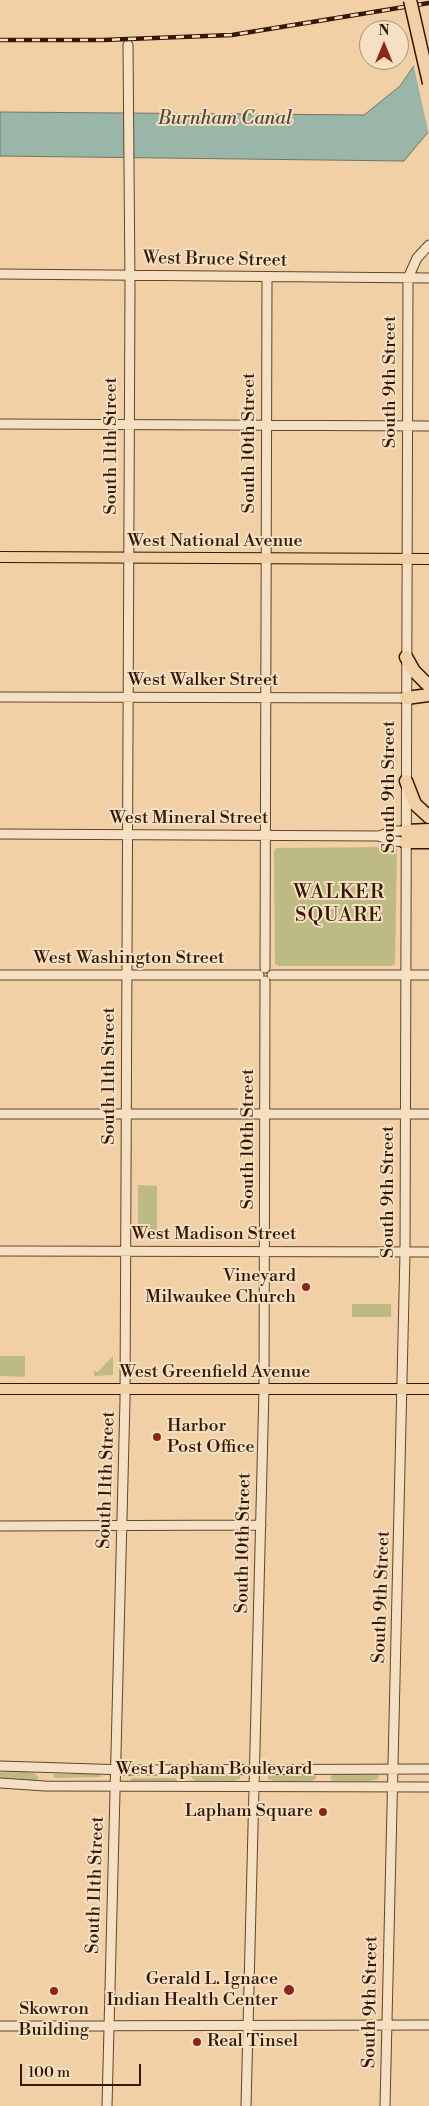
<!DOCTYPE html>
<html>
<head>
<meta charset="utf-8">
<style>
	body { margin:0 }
	#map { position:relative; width:429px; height:2106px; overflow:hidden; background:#f0d0a4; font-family:"Libre Bodoni",serif }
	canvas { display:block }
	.north { position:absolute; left:359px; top:20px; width:50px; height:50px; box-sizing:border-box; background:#f5e0c4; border:1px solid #a99076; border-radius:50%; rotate:0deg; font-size:14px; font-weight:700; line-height:20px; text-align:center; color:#361702 }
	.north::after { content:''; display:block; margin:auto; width:18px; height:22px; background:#8f2418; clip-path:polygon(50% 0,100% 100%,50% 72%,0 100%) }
	.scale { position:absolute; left:20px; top:2064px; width:121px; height:22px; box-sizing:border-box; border:2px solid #361702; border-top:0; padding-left:6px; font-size:15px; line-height:18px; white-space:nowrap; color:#361702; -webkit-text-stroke:4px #f5e0c4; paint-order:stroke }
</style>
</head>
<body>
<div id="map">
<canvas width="429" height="2106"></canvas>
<div class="north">N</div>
<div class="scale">100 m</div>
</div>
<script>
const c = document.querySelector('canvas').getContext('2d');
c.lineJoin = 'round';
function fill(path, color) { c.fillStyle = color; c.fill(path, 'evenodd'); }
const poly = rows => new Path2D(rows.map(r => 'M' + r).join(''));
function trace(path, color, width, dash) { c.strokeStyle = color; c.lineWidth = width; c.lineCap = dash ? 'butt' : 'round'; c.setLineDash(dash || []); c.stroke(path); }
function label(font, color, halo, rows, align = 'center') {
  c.font = font + ' "Libre Bodoni",serif'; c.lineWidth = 4; c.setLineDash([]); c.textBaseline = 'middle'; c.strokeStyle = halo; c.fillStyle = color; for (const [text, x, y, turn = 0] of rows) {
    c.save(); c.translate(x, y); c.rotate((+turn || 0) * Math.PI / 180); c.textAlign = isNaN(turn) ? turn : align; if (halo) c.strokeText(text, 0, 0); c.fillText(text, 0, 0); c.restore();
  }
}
fill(poly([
	[392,847,397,850,395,964,391,966,279,966,275,964,274,851,276,848],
	[138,1185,157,1186,157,1238,139,1238,138,1236],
	[352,1304,391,1304,391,1317,352,1317],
	[0,1356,25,1356,25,1377,0,1376],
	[113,1356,113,1375,94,1376,94,1371,98,1372],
	[13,1771,35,1773,39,1778,35,1781,0,1778,0,1772],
	[276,1773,313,1773,317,1778,312,1781,275,1781,268,1779,268,1775],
	[370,1773,379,1775,378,1779,370,1781,333,1781,330,1778,332,1774],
	[55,1774,97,1774,101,1775,101,1777,55,1778,53,1775],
	[194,1774,234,1774,240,1775,240,1779,231,1782,196,1781,191,1777],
	[131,1778,175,1778,177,1781,131,1781]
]), '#bdba83');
const water = poly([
	[429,44,429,131,404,161,0,156,0,112,364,115,400,86,429,44]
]);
fill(water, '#9ab6a9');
trace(water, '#727666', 1);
fill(poly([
	[429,42,429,135,413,63]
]), '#f0d0a4');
const minor = poly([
	[0,274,429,278],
	[0,424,429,426],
	[0,697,406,698],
	[0,834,378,836,394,841,405,842],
	[379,836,394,831,405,831],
	[265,968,267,278],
	[0,975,259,975],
	[272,975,429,975],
	[0,1114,429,1114],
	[0,1251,429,1252],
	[0,1526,261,1525],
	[0,1766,127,1770,429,1769],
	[0,1783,45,1786,429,1787],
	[0,2026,429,2025],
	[107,2106,125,1400,130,286,128,45],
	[246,2106,264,1389,265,981],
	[385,2106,405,1252,408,278,417,258,429,245]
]);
const major = poly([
	[0,557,429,559],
	[0,1389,429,1389]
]);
const highway = poly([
	[406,657,414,671,429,686],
	[406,698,429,695],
	[406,781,415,804,429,817],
	[405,831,429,830],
	[405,842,429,842]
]);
trace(minor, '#64452a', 11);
trace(major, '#361702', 12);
trace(highway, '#361702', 15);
trace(minor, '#f5e0c4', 9);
trace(major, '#f0d0a4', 10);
trace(highway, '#f0d0a4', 12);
const rail = poly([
	[0,40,103,40,232,35,429,3]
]);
trace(rail, '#361702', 4.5);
trace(rail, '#f5e0c4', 2.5, [8]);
const highwayBridge = poly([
	[410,0,429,83]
]);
trace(highwayBridge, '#361702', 15, []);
trace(highwayBridge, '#f0d0a4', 12);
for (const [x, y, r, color] of [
	[306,1287,5,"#8f2418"],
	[157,1437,5,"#8f2418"],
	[323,1812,5,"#8f2418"],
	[289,1990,6,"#8f2418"],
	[54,1991,5,"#8f2418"],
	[197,2042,5,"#8f2418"]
]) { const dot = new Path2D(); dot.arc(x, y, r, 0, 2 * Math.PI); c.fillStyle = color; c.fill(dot); trace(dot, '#f5e0c4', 2); }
label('18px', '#361702', '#f5e0c4', [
	["West Bruce Street",215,260,1],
	["South 9th Street",391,382,-90],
	["South 10th Street",250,443,-90],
	["South 11th Street",112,446,-90],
	["West National Avenue",215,542],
	["West Walker Street",203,681],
	["South 9th Street",390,787,-90],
	["West Mineral Street",189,819],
	["West Washington Street",129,959],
	["South 11th Street",110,1076,-90],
	["South 10th Street",249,1139,-90],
	["South 9th Street",389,1192,-90],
	["West Madison Street",214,1235],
	["West Greenfield Avenue",215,1373],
	["South 11th Street",107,1480,-88],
	["South 10th Street",244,1543,-89],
	["South 9th Street",382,1597,-88],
	["West Lapham Boulevard",214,1770],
	["South 11th Street",96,1885,-88],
	["South 9th Street",371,2002,-89]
]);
label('18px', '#361702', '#f5e0c4', [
	["Vineyard",296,1277],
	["Milwaukee Church",296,1298],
	["Harbor",167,1427,"left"],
	["Post Office",167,1448,"left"],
	["Lapham Square",313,1812],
	["Gerald L. Ignace",278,1980],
	["Indian Health Center",278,2001],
	["Skowron",54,2010,"center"],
	["Building",54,2031,"center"],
	["Real Tinsel",207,2042,"left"]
], 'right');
label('italic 19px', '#544734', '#f5e0c4', [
	["Burnham Canal",225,119]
]);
c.letterSpacing = '1px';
label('20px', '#361702', '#f5e0c4', [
	["WALKER",339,893],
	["SQUARE",339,916]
]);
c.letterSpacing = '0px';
</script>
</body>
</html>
